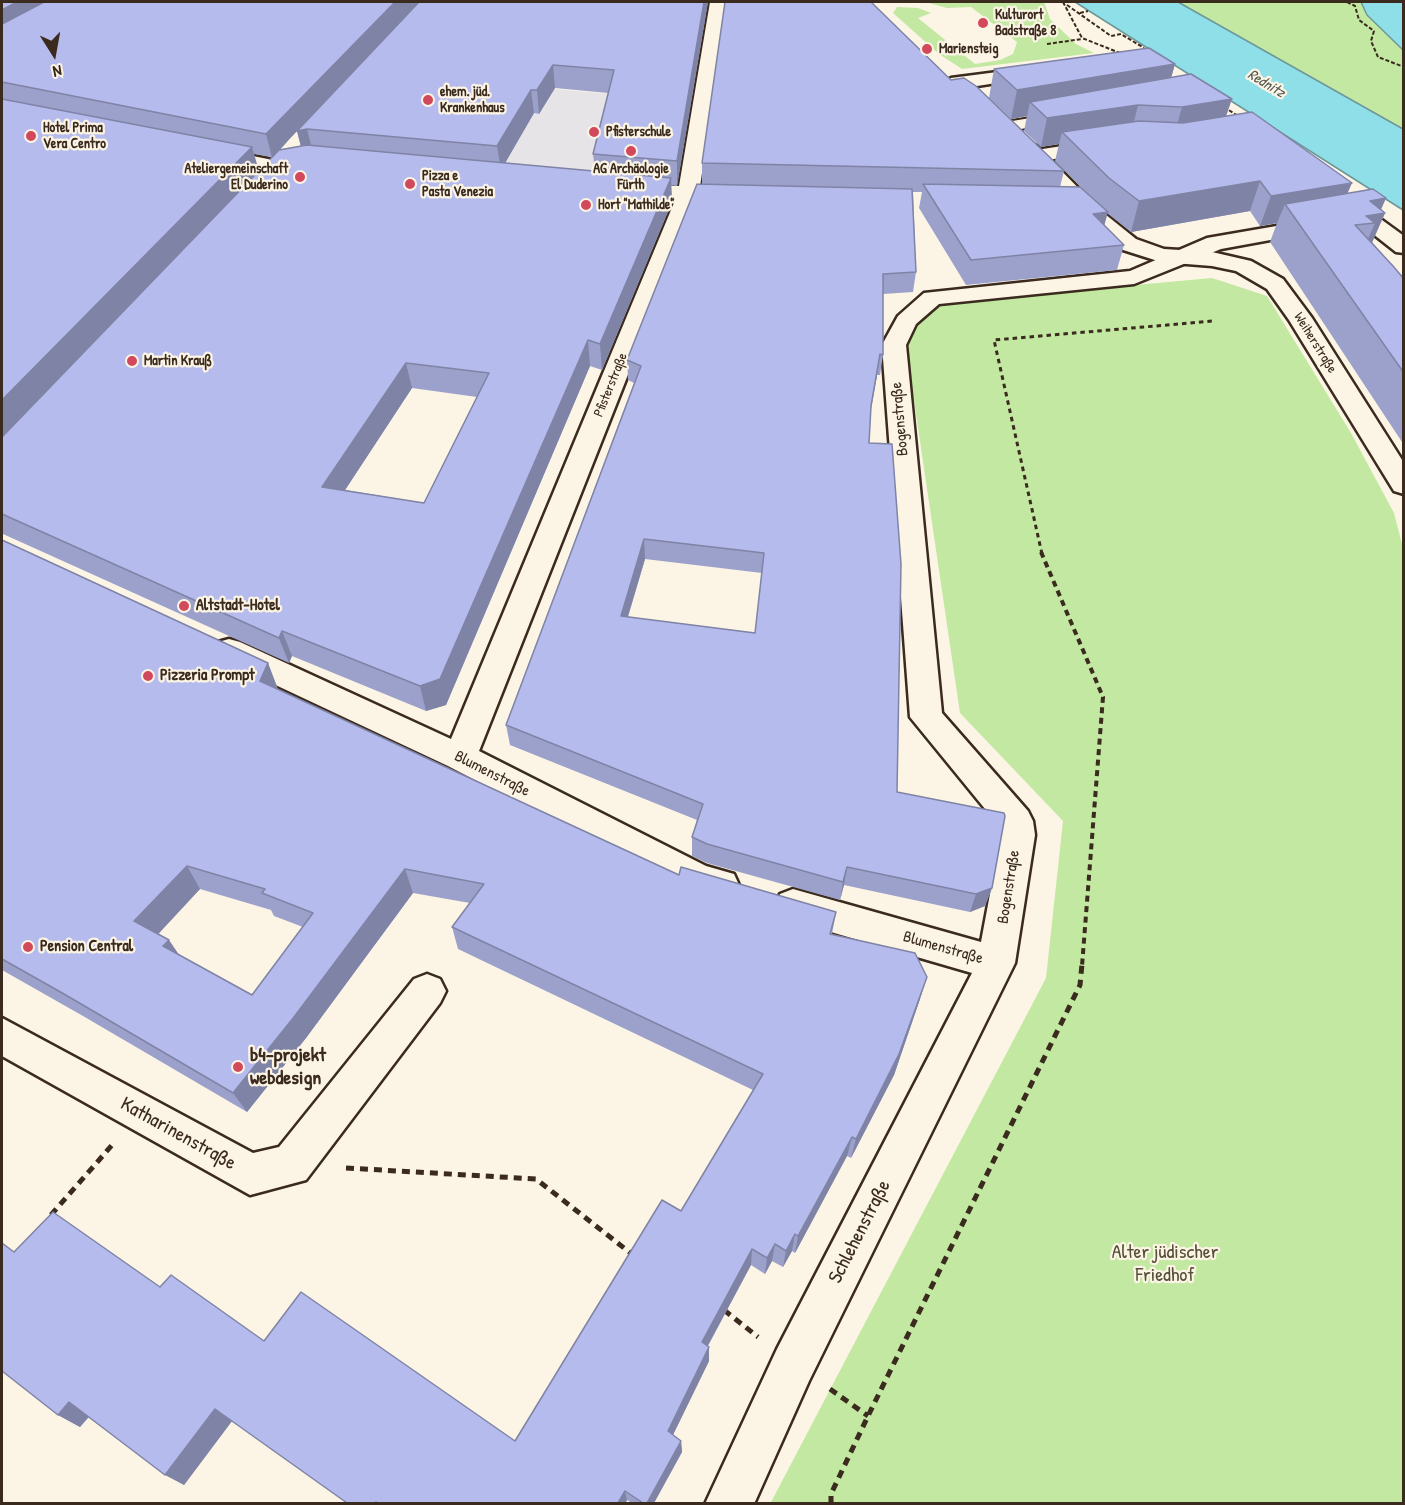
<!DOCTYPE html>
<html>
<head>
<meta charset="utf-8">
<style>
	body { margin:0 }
	#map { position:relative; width:1405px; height:1505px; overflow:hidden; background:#fcf5e5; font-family:"Patrick Hand",sans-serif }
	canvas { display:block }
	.frame { position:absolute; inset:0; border:3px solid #3b2a1e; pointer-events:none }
	.north { position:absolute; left:24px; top:24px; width:60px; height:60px; -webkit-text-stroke:4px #fcf5e5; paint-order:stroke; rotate:169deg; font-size:16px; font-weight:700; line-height:24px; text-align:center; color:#3b2a1e }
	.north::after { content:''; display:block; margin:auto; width:21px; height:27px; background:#3b2a1e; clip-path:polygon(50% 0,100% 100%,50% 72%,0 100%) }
</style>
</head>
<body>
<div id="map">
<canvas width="1405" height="1505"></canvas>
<div class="frame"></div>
<div class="north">N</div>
</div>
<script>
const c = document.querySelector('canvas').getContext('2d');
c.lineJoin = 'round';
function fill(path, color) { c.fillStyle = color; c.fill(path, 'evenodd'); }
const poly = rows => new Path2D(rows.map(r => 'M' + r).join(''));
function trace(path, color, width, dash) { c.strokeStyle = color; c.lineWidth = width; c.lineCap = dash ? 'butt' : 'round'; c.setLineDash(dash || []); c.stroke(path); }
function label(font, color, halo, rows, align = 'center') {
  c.font = font + ' "Patrick Hand",sans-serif'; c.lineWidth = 4.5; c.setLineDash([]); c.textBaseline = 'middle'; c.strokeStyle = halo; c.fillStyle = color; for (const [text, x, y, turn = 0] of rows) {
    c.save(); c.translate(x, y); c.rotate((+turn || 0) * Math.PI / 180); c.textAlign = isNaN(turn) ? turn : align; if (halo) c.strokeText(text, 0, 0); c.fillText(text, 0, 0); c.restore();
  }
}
fill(poly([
	[533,87,688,101,675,178,485,163]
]), '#e7e4e7');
fill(poly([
	[925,2,1044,2,1050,19,1076,44,1094,53,962,69,939,54,893,13,897,7,918,8,931,13,918,18,975,64,1000,60,1013,54,1017,42,971,7,947,8],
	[1178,2,1361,2,1367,15,1403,50,1403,131],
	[1212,278,1267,296,1351,433,1394,513,1403,548,1403,1503,770,1504,1046,978,1063,821,960,713,906,346,917,324,939,303]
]), '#c2e8a2');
const water = poly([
	[1075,2,1178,2,1403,129,1403,210,1075,2],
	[1361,2,1403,2,1403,50,1367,15,1361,2]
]);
fill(water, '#8fdfe9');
trace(water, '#6d9798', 1.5);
const service = poly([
	[1061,113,1068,117,1066,120,1006,132,998,127,1006,122,1061,113]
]);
const minor = poly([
	[710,2,726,2,700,187,736,190,743,192,746,196,743,200,736,202,697,200,479,751,706,866,734,874,739,885,734,896,721,900,684,889,448,766,218,658,214,650,218,642,229,639,240,642,451,739,676,198,626,195,619,193,616,189,619,185,626,183,679,186,710,2],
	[1102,140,1109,142,1112,146,1109,150,1036,162,1029,160,1026,156,1029,152,1036,150,1102,140],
	[212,148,278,161,309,156,316,158,319,162,316,166,278,173,205,158,202,154,205,150,212,148],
	[1317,219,1325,220,1328,225,1325,230,1221,249,1134,284,939,304,916,324,906,345,942,713,1028,811,1033,821,1035,835,1015,963,809,1381,754,1504,705,1504,777,1349,972,973,793,921,780,916,775,905,780,894,793,889,981,942,1001,835,999,826,910,717,882,345,898,316,924,293,1130,271,1207,238,1317,219],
	[427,974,440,979,446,991,440,1003,306,1180,250,1195,2,1056,2,1018,253,1153,279,1147,414,979,427,974]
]);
const tertiary = poly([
	[1036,67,1042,68,1045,72,1042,76,951,90,942,84,951,78,1036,67],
	[1030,144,1037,146,1100,210,1136,239,1164,249,1212,252,1251,261,1283,279,1312,318,1404,463,1404,494,1394,491,1289,320,1267,289,1236,271,1212,266,1161,262,1120,249,1084,220,1023,154,1020,150,1023,146,1030,144],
	[1342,194,1349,196,1404,236,1404,253,1396,252,1335,204,1331,200,1335,196,1342,194]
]);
trace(service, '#3b2a1e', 4);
trace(minor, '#3b2a1e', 5);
trace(tertiary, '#3b2a1e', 5);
trace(poly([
	[1063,2,1082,38,1120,53],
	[1347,2,1355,6,1359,20,1374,31,1371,41,1378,57,1404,67],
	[1067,5,1111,36,1121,34,1144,48],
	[1080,13,1088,11],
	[1047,44,1082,39],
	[1224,107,1238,116]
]), '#3b2a1e', 2, [4, 2]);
trace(poly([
	[1042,554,994,340,1213,321]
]), '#3b2a1e', 3, [4.5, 4]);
trace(poly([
	[1041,552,1103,697,1082,966]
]), '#3b2a1e', 4, [6, 4.5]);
trace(poly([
	[346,1168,536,1179,633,1255],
	[51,1215,113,1144],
	[724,1310,758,1337],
	[830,1389,868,1416],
	[831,1504,831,1494,868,1416,1080,985,1082,964]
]), '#3b2a1e', 5, [8, 6]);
fill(service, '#fcf5e5');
fill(minor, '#fcf5e5');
fill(tertiary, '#fcf5e5');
fill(poly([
	[2,2,709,2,708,2,677,186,671,185,672,202,602,370,590,366,446,705,426,711,292,656,289,663,3,534,2,535],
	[555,88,608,93,593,154,595,171,505,163,534,113,539,114],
	[297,131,301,146,280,150,291,137],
	[254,154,272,157,258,171],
	[412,388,477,397,424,503,345,490],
	[1175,64,1171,77,1226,116,1348,193,1386,198,1381,209,1385,213,1372,242,1404,279,1404,445,1270,242,1277,223,1260,226,1250,211,1131,232,1107,213,1104,225,1124,245,1117,270,966,285,919,208,922,192,913,192,916,272,913,292,883,294,883,355,880,375,877,375,870,413,869,443,897,792,992,888,985,906,970,912,844,885,840,900,707,863,692,856,692,837,697,820,510,745,506,725,634,383,628,380,627,360,702,184,702,163,951,80,1064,171,1060,187,1088,194,1055,161,1059,144,1041,147,1024,131,1027,116,1011,119,989,98,994,69],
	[645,559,762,573,755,633,628,617],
	[2,540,268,663,277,690,679,875,836,912,832,934,920,999,894,1075,851,1158,847,1156,795,1253,792,1251,783,1267,772,1261,765,1274,751,1265,708,1346,709,1347,709,1361,673,1435,681,1441,682,1452,654,1503,632,1503,627,1500,232,1421,184,1485,89,1417,80,1427,58,1415,14,1252,160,1287,264,1341,515,1441,681,1211,753,1090,458,949,452,927,470,903,413,893,306,1038,247,1112,83,1016,2,970],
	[200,889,271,910,274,916,303,927,252,995,179,955,158,934]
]), '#9ca1cb');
fill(poly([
	[17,2,67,2,2,37,2,10],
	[395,2,419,2,307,129,313,153,303,155,297,131,272,158,266,134],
	[704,2,709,2,708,2,677,186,677,161],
	[1175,64,1167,93,1030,102,1027,116,1011,119,1017,90],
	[553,65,555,88,539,114,537,90],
	[531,90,534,113,501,170,497,146],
	[1232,99,1222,128,1174,136,1182,107],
	[1138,105,1131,134,1062,132,1059,144,1041,147,1047,118],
	[252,147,259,171,2,440,2,400],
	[671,178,672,202,602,370,600,344],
	[1260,181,1250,211,1131,232,1139,201],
	[1352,183,1339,213,1285,204,1277,223,1260,226,1271,196],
	[1386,198,1379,214,1385,213,1368,252,1362,253,1375,223,1360,224,1370,201],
	[1108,212,1101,237,1093,214],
	[588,340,590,366,446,705,426,711,420,686],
	[880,354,877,375,868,426,871,406],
	[406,363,412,388,330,513,322,487],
	[644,539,645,559,622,636,621,616],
	[282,631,292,656,289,663,279,638],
	[268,663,278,689,270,707,260,681],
	[187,866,200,889,149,944,134,921],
	[847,867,844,885,840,900,843,882],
	[405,869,413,893,306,1038,247,1112,233,1093],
	[992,888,985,906,970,912,976,894],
	[169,940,184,962,163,946],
	[927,977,920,999,894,1075,851,1158,856,1139],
	[852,1137,847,1156,795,1253,798,1236],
	[795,1234,792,1251,783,1267,786,1251],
	[775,1244,772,1261,765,1274,767,1258],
	[752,1249,751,1265,702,1356,702,1342],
	[709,1347,709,1361,669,1443,668,1431],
	[69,1402,91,1414,80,1427,58,1415],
	[215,1409,232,1421,184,1485,165,1475],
	[681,1441,682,1452,654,1503,647,1503],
	[625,1491,627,1500,626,1503,618,1503]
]), '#7f83a5');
const building = poly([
	[2,2,17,2,2,10,2,2],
	[44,2,395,2,266,134,2,82,2,24,44,2],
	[419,2,704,2,677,161,593,154,614,70,553,65,537,90,531,90,497,146,307,129,297,131,419,2],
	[725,2,871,2,951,80,964,78,976,86,1064,171,702,163,725,2],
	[1149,48,1175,64,1017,90,994,69,1149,48],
	[1191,74,1232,99,1182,107,1138,105,1047,118,1030,102,1191,74],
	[2,99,252,147,2,400,2,99],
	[1252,112,1352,183,1271,196,1260,181,1139,201,1109,178,1062,132,1139,121,1183,123,1252,112],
	[307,145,671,178,600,344,588,340,440,679,420,686,282,631,279,638,2,514,2,437,279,150,307,145],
	[406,363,489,373,424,503,322,487,406,363],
	[697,184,912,189,916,272,883,274,883,355,880,354,871,406,869,443,892,444,901,564,897,792,1004,813,1005,816,992,888,976,894,847,867,843,882,707,844,692,837,703,804,506,725,641,366,627,360,697,184],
	[644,539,764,553,755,633,621,616,644,539],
	[923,184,1080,187,1108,212,1093,214,1124,245,971,260,923,184],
	[1373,189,1386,198,1370,201,1385,213,1366,216,1375,223,1355,225,1393,266,1404,279,1404,373,1285,204,1373,189],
	[2,540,268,663,260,681,679,875,681,867,836,912,830,934,915,953,927,977,899,1054,856,1139,852,1137,798,1236,795,1234,786,1251,775,1244,767,1258,752,1249,702,1342,709,1347,668,1431,681,1441,647,1503,643,1503,625,1491,618,1503,377,1503,376,1502,375,1503,347,1503,215,1409,165,1475,69,1402,58,1415,2,1371,2,1243,14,1252,53,1212,160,1287,171,1275,264,1341,301,1292,515,1441,662,1200,681,1211,763,1074,452,927,484,884,405,869,294,1017,233,1093,64,994,2,959,2,540],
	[187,866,265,889,262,893,313,913,252,995,163,946,169,940,134,921,187,866]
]);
fill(building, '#b5bbec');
trace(building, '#7f83a5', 1.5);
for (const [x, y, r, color] of [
	[983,23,6,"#d1495b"],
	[927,49,6,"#d1495b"],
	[428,100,6,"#d1495b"],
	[594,132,6,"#d1495b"],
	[31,136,6,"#d1495b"],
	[631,151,6,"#d1495b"],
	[300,177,6,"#d1495b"],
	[410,184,6,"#d1495b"],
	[586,205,6,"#d1495b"],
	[132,361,6,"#d1495b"],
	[184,606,6,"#d1495b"],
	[148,676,6,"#d1495b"],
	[28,947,6,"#d1495b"],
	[238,1067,6,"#d1495b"]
]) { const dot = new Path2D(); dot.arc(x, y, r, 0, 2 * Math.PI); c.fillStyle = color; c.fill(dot); trace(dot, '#fcf5e5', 2); }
label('bold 14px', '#3b2a1e', '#fcf5e5', [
	["Kulturort",995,15],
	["Badstraße 8",995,31],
	["Mariensteig",939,49],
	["ehem. jüd.",440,92],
	["Krankenhaus",440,108],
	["Hotel Prima",43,128],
	["Vera Centro",43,144],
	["Pfisterschule",606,132],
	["Ateliergemeinschaft",288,169,"right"],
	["El Duderino",288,185,"right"],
	["AG Archäologie",631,169,"center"],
	["Fürth",631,185,"center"],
	["Pizza e",422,176],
	["Pasta Venezia",422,192],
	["Hort \"Mathilde\"",598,205],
	["Martin Krauß",144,361]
], 'left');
label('14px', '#3b2a1e', '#fcf5e5', [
	["Weiherstraße",1315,343,58],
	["Pfisterstraße",611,385,-68]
]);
label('italic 15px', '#505751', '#fcf5e5', [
	["Rednitz",1266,84,31]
]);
label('16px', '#3b2a1e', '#fcf5e5', [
	["Bogenstraße",900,419,-95],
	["Blumenstraße",492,774,27],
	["Bogenstraße",1009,887,-81],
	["Blumenstraße",943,948,16]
]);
label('bold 16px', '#3b2a1e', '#fcf5e5', [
	["Altstadt-Hotel",196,606],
	["Pizzeria Prompt",160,676],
	["Pension Central",40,947]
], 'left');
label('bold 20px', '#3b2a1e', '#fcf5e5', [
	["b4-projekt",250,1056],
	["webdesign",250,1079]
], 'left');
label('20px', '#3b2a1e', '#fcf5e5', [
	["Katharinenstraße",178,1134,29],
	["Schlehenstraße",860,1232,-63]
]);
label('20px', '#565038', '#fcf5e5', [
	["Alter jüdischer",1165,1253],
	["Friedhof",1165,1276]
]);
</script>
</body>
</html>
